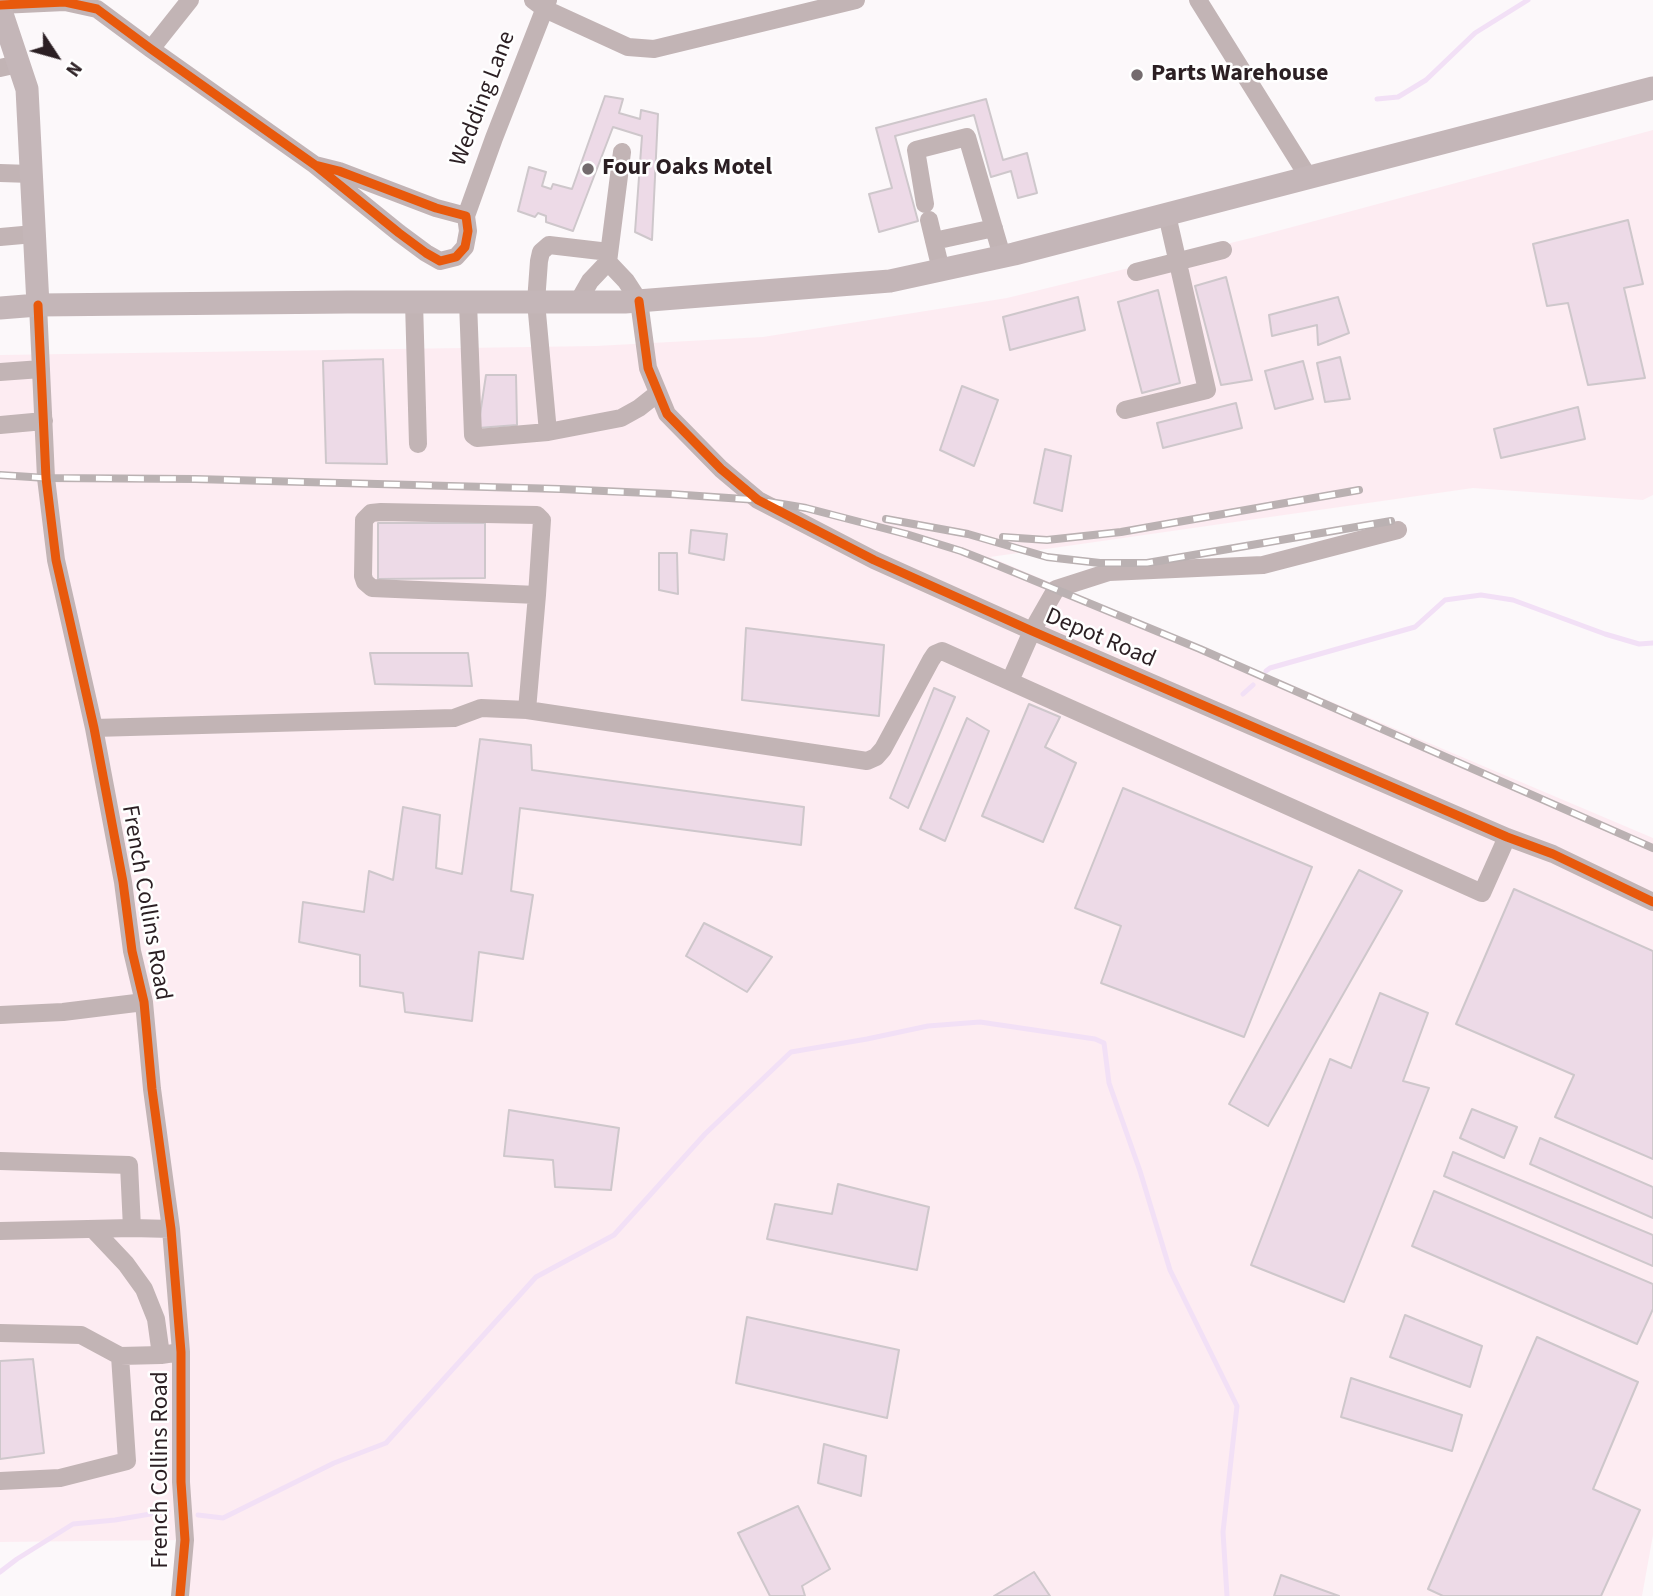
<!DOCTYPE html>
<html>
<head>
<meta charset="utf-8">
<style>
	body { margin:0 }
	#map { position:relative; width:1653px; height:1596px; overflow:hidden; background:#fcf8fa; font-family:"Source Sans 3",sans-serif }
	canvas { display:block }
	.north { position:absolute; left:21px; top:21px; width:70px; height:70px; -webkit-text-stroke:5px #fff; paint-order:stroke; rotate:126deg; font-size:19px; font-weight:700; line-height:28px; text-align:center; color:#2b1f23 }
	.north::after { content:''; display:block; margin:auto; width:24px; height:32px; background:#2b1f23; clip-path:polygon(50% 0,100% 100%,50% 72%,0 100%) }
</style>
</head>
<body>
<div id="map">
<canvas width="1653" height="1596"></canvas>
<div class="north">N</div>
</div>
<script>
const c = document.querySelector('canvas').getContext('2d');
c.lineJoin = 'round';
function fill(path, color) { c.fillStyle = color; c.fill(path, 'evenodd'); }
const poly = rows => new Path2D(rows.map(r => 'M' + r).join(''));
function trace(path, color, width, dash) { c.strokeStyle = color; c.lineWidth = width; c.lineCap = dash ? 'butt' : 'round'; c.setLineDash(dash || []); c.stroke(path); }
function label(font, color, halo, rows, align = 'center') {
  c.font = font + ' "Source Sans 3",sans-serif'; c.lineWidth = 5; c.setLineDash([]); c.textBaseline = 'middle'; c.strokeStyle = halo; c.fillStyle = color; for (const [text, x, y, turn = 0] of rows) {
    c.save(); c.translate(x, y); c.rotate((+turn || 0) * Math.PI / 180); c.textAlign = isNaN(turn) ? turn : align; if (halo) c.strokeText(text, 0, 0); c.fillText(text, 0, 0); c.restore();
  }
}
fill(poly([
	[1653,130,1653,495,1643,500,1473,488,990,557,1653,838,1653,1535,1642,1596,180,1596,184,1540,0,1542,0,355,596,346,763,337,1007,298,1255,237]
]), '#fdecf2');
trace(poly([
	[1377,99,1398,97,1426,80,1475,33,1528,0],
	[1266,671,1270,668,1415,627,1445,600,1481,595,1513,600,1605,634,1639,644,1653,643],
	[1243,694,1253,685],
	[198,1515,223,1518,334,1463,386,1443,536,1277,614,1235,705,1134,791,1052,867,1039,928,1026,980,1022,1095,1039,1104,1043,1109,1083,1140,1171,1170,1270,1237,1406,1223,1532,1227,1596],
	[0,1572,17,1559,73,1524,115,1520,168,1511]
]), '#f2e0f6', 5);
const building = poly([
	[605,96,623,99,619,113,640,119,641,110,658,114,652,240,635,232,642,136,613,127,573,231,546,222,546,216,538,213,535,217,518,211,529,167,546,172,542,186,551,189,553,184,572,189,605,96],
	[986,99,1003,160,1027,153,1037,193,1018,198,1011,171,991,177,974,115,895,136,918,221,879,232,869,194,892,188,876,128,986,99],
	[1628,220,1643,284,1624,288,1645,378,1588,385,1568,303,1547,306,1533,244,1628,220],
	[1226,277,1252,380,1221,385,1195,286,1226,277],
	[1158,290,1180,383,1142,393,1118,302,1158,290],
	[1078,297,1085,330,1010,350,1003,317,1078,297],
	[1338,297,1349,333,1318,345,1317,325,1272,336,1269,315,1338,297],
	[1340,357,1350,399,1325,402,1317,363,1340,357],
	[383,359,387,464,326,463,323,361,383,359],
	[1303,361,1313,399,1275,409,1265,371,1303,361],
	[486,375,516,375,517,425,478,428,486,375],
	[962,386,998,400,974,466,940,450,962,386],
	[1236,403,1242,428,1163,448,1157,423,1236,403],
	[1578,407,1585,439,1501,458,1494,429,1578,407],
	[1045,449,1071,456,1062,511,1034,503,1045,449],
	[378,523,485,523,485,578,378,579,378,523],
	[691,530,727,534,724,560,689,553,691,530],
	[659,553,677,553,678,594,659,590,659,553],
	[746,628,884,645,879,716,742,700,746,628],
	[370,653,468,653,472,686,375,684,370,653],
	[934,688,955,697,908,808,890,798,934,688],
	[1029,704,1060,717,1045,747,1076,763,1043,842,982,816,1029,704],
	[967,718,989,731,945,841,920,829,967,718],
	[480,739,531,745,532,770,804,807,801,845,520,808,511,891,533,895,523,959,479,952,472,1021,405,1012,403,993,360,986,360,955,299,942,303,902,364,912,369,871,393,880,403,807,440,815,436,868,462,874,480,739],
	[1123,788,1312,867,1244,1037,1101,983,1121,926,1075,908,1123,788],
	[1359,870,1402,891,1268,1126,1229,1104,1359,870],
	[1514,889,1653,951,1653,1159,1555,1117,1574,1075,1456,1024,1514,889],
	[704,923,772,957,747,992,686,956,704,923],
	[1380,993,1428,1013,1403,1081,1429,1088,1344,1302,1251,1265,1330,1059,1351,1068,1380,993],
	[1472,1109,1517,1127,1504,1158,1460,1138,1472,1109],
	[509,1110,619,1128,611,1190,555,1187,553,1160,504,1156,509,1110],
	[1540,1138,1653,1187,1653,1218,1530,1164,1540,1138],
	[1453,1152,1653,1235,1653,1266,1444,1176,1453,1152],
	[838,1184,929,1207,917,1270,767,1239,775,1204,832,1214,838,1184],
	[1434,1191,1653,1284,1653,1309,1637,1344,1412,1246,1434,1191],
	[1405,1315,1482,1346,1470,1387,1390,1357,1405,1315],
	[747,1317,899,1350,887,1418,736,1383,747,1317],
	[1537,1337,1638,1382,1593,1489,1640,1510,1601,1596,1443,1596,1428,1589,1537,1337],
	[33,1359,44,1453,0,1459,0,1361,33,1359],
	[1351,1378,1462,1415,1452,1451,1341,1417,1351,1378],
	[824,1444,866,1456,861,1496,818,1483,824,1444],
	[798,1506,830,1569,802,1586,805,1596,770,1596,738,1533,798,1506],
	[1034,1572,1050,1596,994,1596,1034,1572],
	[1281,1575,1339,1596,1274,1596,1281,1575]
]);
fill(building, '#eddae7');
trace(building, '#cec7cb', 2);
trace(poly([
	[533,0,545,9,628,47,654,49,856,0],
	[1198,0,1309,178],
	[0,5,65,2,97,9,151,49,315,165,399,233,426,253,440,261,456,257,465,247,468,231,466,216,436,208,339,171,315,165],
	[151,49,190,0],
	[0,68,18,64],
	[622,152,608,262,626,281,639,301,648,368,667,414,721,469,758,500,874,560,1032,631,1507,837,1553,854,1653,902],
	[0,173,31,174],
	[925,204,916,150,967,137,1002,256],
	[466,216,494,138,548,0],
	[929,220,941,270],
	[0,237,34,234],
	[934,241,994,228],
	[609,252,549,245,541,252,539,261,536,302,548,432,621,418,639,408,658,393],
	[1136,272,1223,250],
	[414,302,418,444],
	[468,302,473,435,477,438,548,432],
	[578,302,590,281,608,262],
	[38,305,46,478,56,560,94,728,123,882,132,951,144,1002,152,1089,171,1229,181,1352,181,1482,185,1540,180,1596],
	[0,372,41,369],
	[1125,410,1207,390,1167,215],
	[0,425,44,421],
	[1010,681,1032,631,1056,589,1109,572,1263,565,1398,530],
	[527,710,867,761,876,757,883,749,931,660,935,654,942,651,1482,893,1507,837],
	[94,728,454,718,481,708,527,710,537,595,372,588,365,582,363,576,364,520,371,513,381,512,537,515,542,520,537,595],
	[0,1015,63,1012,144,1002],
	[0,1161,129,1165,132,1228,171,1229],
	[93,1229,126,1264,144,1289,156,1319,161,1355,181,1352],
	[0,1231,132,1228],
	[0,1333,81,1335,120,1356,161,1355],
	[0,1481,60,1478,127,1461,120,1356]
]), '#c2b4b5', 18);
trace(poly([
	[0,8,27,89,38,305],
	[0,308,38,305,348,302,625,302,890,281,1014,254,1653,88]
]), '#c4b6b8', 23);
const rail = poly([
	[0,475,46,478,195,479,560,489,670,494,758,500,806,508,906,534,961,551,999,566,1200,649,1653,848],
	[886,519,968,534,1047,557,1100,563,1147,563,1391,521],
	[1003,537,1047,540,1121,532,1359,490]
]);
trace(rail, '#bab1b2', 8);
trace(rail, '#fff', 5, [16]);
trace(poly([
	[0,5,65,2,97,9,151,49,315,165,399,233,426,253,440,261,456,257,465,247,468,231,466,216,436,208,339,171,315,165],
	[639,301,648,368,667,414,721,469,758,500,874,560,1032,631,1507,837,1553,854,1653,902],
	[38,305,46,478,56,560,94,728,123,882,132,951,144,1002,152,1089,171,1229,181,1352,181,1482,185,1540,180,1596]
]), '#e8590c', 9);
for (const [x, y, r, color] of [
	[1137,75,7,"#746b6e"],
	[588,169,7,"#746b6e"]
]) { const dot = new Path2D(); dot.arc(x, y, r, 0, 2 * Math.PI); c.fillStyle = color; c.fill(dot); trace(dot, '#fff', 2.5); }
label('bold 24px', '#2b1f23', '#fff', [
	["Parts Warehouse",1151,75],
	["Four Oaks Motel",602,169]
], 'left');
label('24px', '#2b1f23', '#fff', [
	["Wedding Lane",484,99,-69],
	["Depot Road",1100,639,23],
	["French Collins Road",145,903,80],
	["French Collins Road",162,1470,-90]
]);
</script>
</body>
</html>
